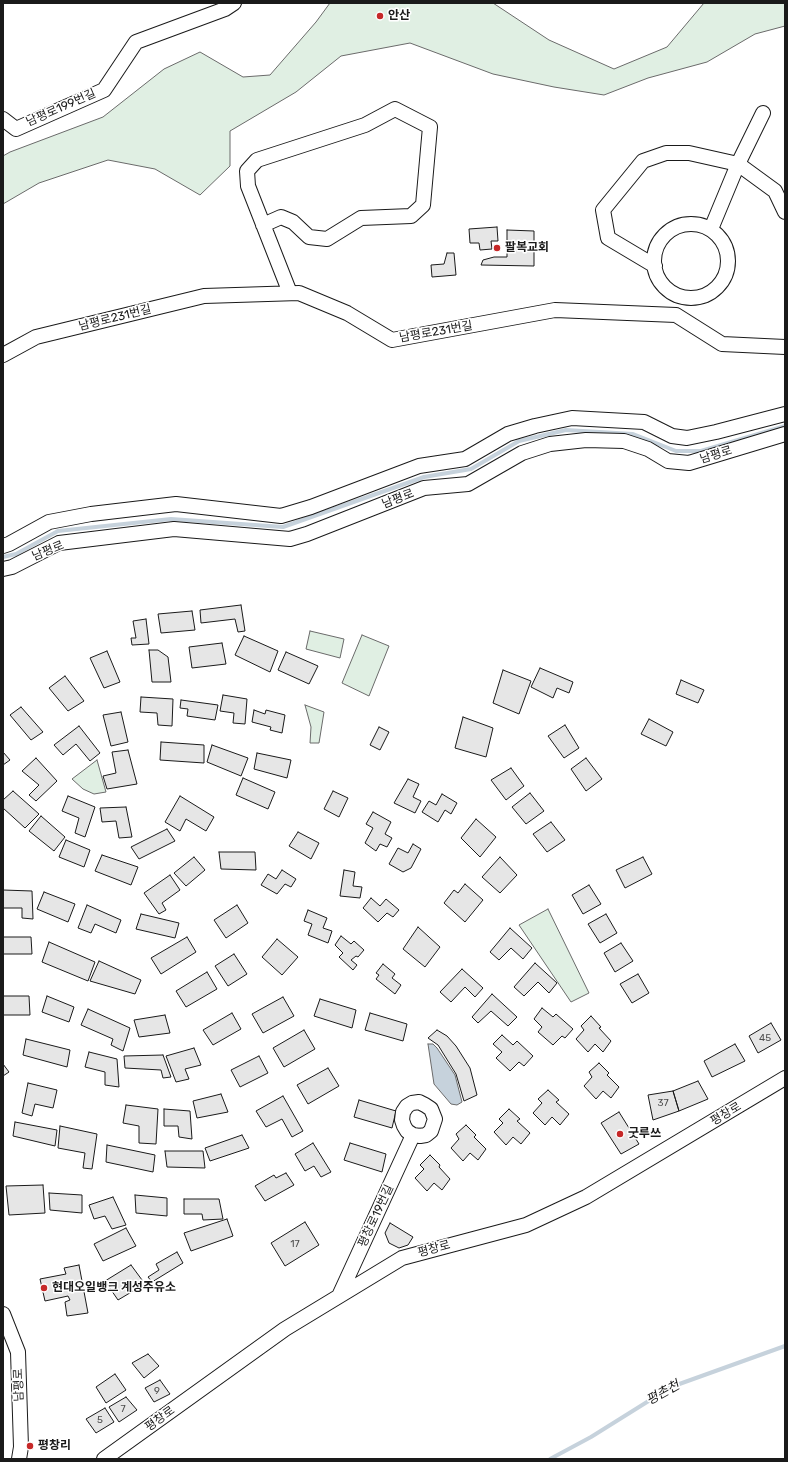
<!DOCTYPE html>
<html>
<head>
<meta charset="utf-8">
<style>
	body { margin:0 }
	#map { position:relative; width:788px; height:1462px; overflow:hidden; background:#fff; font-family:Rubik,sans-serif }
	canvas { display:block }
	.frame { position:absolute; inset:0; border:4px solid #1a1a1a; pointer-events:none }
</style>
</head>
<body>
<div id="map">
<canvas width="788" height="1462"></canvas>
<div class="frame"></div>
</div>
<script>
const c = document.querySelector('canvas').getContext('2d');
c.lineJoin = 'round';
function fill(path, color) { c.fillStyle = color; c.fill(path, 'evenodd'); }
const poly = rows => new Path2D(rows.map(r => 'M' + r).join(''));
function trace(path, color, width, dash) { c.strokeStyle = color; c.lineWidth = width; c.lineCap = dash ? 'butt' : 'round'; c.setLineDash(dash || []); c.stroke(path); }
function label(font, color, halo, rows, align = 'center') {
  c.font = font + ' Rubik,"Noto Sans KR",sans-serif'; c.lineWidth = 3; c.setLineDash([]); c.textBaseline = 'middle'; c.strokeStyle = halo; c.fillStyle = color; for (const [text, x, y, turn = 0] of rows) {
    c.save(); c.translate(x, y); c.rotate((+turn || 0) * Math.PI / 180); c.textAlign = isNaN(turn) ? turn : align; if (halo) c.strokeText(text, 0, 0); c.fillText(text, 0, 0); c.restore();
  }
}
const green = poly([
	[330,3,493,3,549,40,614,69,667,47,704,3,785,3,785,26,755,34,707,62,648,78,604,95,554,87,493,74,410,43,341,56,296,92,230,131,230,166,200,195,155,169,108,160,39,183,3,204,3,156,10,152,103,117,164,69,200,52,243,77,270,75,316,22,330,3],
	[310,631,344,639,340,658,306,649,310,631],
	[362,635,389,646,369,696,342,683,362,635],
	[305,705,324,712,319,743,310,743,311,727,305,705],
	[97,760,106,792,94,794,83,789,72,779,97,760],
	[548,909,589,993,571,1002,519,925,548,909]
]);
fill(green, '#e0efe3');
trace(green, '#6a6a6a', 1);
const water = poly([
	[428,1044,433,1044,437,1048,455,1075,462,1102,457,1105,451,1104,434,1084,428,1044]
]);
fill(water, '#c6d2dc');
trace(water, '#6a6a6a', 1);
trace(poly([
	[3,557,16,554,58,531,171,519,283,527,424,477,471,469,519,441,566,430,633,434,676,451,701,451,785,426],
	[550,1459,591,1437,671,1387,785,1346]
]), '#c6d2dc', 4);
const building = poly([
	[497,227,498,241,491,241,492,249,480,250,479,243,470,243,469,229,497,227],
	[507,230,534,231,534,266,481,265,483,260,494,257,507,257,507,230],
	[447,253,454,253,456,275,432,277,431,265,444,264,447,253],
	[241,605,245,631,238,632,235,619,201,623,200,610,241,605],
	[192,611,195,630,161,633,158,614,192,611],
	[146,619,149,644,132,645,131,638,136,638,133,621,146,619],
	[244,636,278,651,270,672,235,655,244,636],
	[222,643,226,664,192,668,189,647,222,643],
	[149,650,158,650,168,657,171,682,152,682,149,650],
	[107,651,120,682,104,688,90,658,107,651],
	[286,652,318,666,309,684,278,670,286,652],
	[540,668,573,682,569,693,557,688,553,698,531,687,540,668],
	[503,670,531,681,519,714,493,703,503,670],
	[65,676,84,701,68,711,49,688,65,676],
	[681,680,704,690,698,703,676,694,681,680],
	[223,695,247,699,245,724,233,723,234,713,220,711,223,695],
	[141,697,173,699,172,726,158,725,157,713,140,712,141,697],
	[181,700,218,705,215,720,187,716,188,709,180,708,181,700],
	[21,707,43,732,31,740,10,715,21,707],
	[254,710,265,714,266,710,285,715,282,733,270,730,271,727,252,722,254,710],
	[121,712,128,742,111,746,103,715,121,712],
	[463,717,493,728,486,757,455,748,463,717],
	[649,719,673,732,666,746,641,734,649,719],
	[565,725,579,748,564,758,548,736,565,725],
	[79,726,100,753,90,761,76,744,63,755,54,745,79,726],
	[379,727,389,732,380,750,370,745,379,727],
	[161,742,204,745,204,763,160,760,161,742],
	[212,745,248,758,241,776,207,762,212,745],
	[128,750,137,784,107,789,103,776,116,773,112,752,128,750],
	[3,752,10,760,3,765,3,752],
	[257,753,291,760,287,778,254,769,257,753],
	[36,758,57,781,36,801,29,795,39,785,22,771,36,758],
	[586,758,602,779,586,791,571,769,586,758],
	[511,768,524,786,506,800,491,780,511,768],
	[243,778,275,792,268,809,236,795,243,778],
	[408,779,419,784,413,797,421,801,415,813,394,803,408,779],
	[13,791,39,814,25,828,3,808,3,800,13,791],
	[333,791,348,798,339,817,324,809,333,791],
	[530,793,544,811,526,824,512,807,530,793],
	[442,794,457,803,451,814,445,810,438,822,422,812,429,801,436,805,442,794],
	[68,796,95,807,85,837,75,833,79,818,62,811,68,796],
	[180,796,214,817,206,831,186,819,180,831,165,822,180,796],
	[126,807,132,837,119,838,116,821,102,822,100,808,126,807],
	[373,812,391,822,385,834,392,838,387,847,380,844,376,851,365,843,373,828,366,824,373,812],
	[41,816,65,837,54,851,29,831,41,816],
	[476,819,496,837,480,857,461,838,476,819],
	[551,822,565,840,547,852,533,834,551,822],
	[167,829,175,841,139,859,131,847,167,829],
	[298,832,319,843,311,859,289,846,298,832],
	[66,840,90,850,84,867,59,857,66,840],
	[413,844,421,849,411,868,403,872,389,864,398,848,408,853,413,844],
	[219,852,255,852,256,870,221,869,219,852],
	[102,855,138,867,131,885,95,871,102,855],
	[194,857,205,870,186,886,174,873,194,857],
	[500,857,517,875,500,893,482,877,500,857],
	[643,857,652,874,625,888,616,870,643,857],
	[282,870,296,879,291,887,285,884,277,894,261,885,268,874,276,879,282,870],
	[344,870,355,872,353,886,362,887,360,898,340,896,344,870],
	[170,875,180,890,162,903,166,910,159,914,144,893,170,875],
	[465,884,483,900,465,922,444,903,454,890,458,893,465,884],
	[589,885,601,904,583,914,572,895,589,885],
	[3,890,32,891,33,919,22,918,22,908,3,908,3,890],
	[44,892,75,904,68,922,37,909,44,892],
	[371,898,380,906,386,899,399,910,393,917,387,913,378,922,363,908,371,898],
	[87,905,121,920,116,933,95,924,91,933,78,928,87,905],
	[237,905,248,923,226,938,214,920,237,905],
	[308,910,327,918,323,928,332,931,328,943,308,935,312,924,304,921,308,910],
	[141,914,179,923,175,938,136,929,141,914],
	[606,914,617,933,600,943,588,924,606,914],
	[418,927,440,947,425,967,403,949,418,927],
	[510,928,532,948,523,959,511,948,499,960,490,952,510,928],
	[341,936,351,944,354,941,364,950,358,957,356,956,351,960,357,965,353,970,339,957,343,953,335,945,341,936],
	[3,937,31,937,32,954,3,954,3,937],
	[187,937,196,952,161,974,151,958,187,937],
	[277,939,298,957,282,975,262,957,277,939],
	[49,942,95,962,88,981,42,962,49,942],
	[621,943,633,961,615,972,604,953,621,943],
	[234,954,247,974,228,986,215,966,234,954],
	[99,961,141,980,135,994,90,981,99,961],
	[535,963,557,983,549,993,538,982,524,996,514,987,535,963],
	[383,964,395,974,392,978,401,985,395,994,376,979,379,975,376,973,383,964],
	[462,969,483,988,475,997,465,987,451,1002,440,992,462,969],
	[207,972,217,989,186,1007,176,991,207,972],
	[638,974,649,993,632,1003,620,984,638,974],
	[492,994,517,1017,508,1026,491,1011,478,1023,472,1017,492,994],
	[3,996,29,996,30,1015,3,1015,3,996],
	[47,996,74,1007,69,1022,42,1012,47,996],
	[283,997,294,1016,263,1033,252,1014,283,997],
	[320,999,356,1010,352,1028,314,1016,320,999],
	[542,1008,553,1017,556,1014,573,1029,565,1038,562,1036,553,1045,538,1032,542,1027,534,1019,542,1008],
	[88,1009,130,1028,123,1051,111,1045,113,1039,81,1025,88,1009],
	[232,1013,241,1029,213,1045,203,1030,232,1013],
	[370,1013,407,1024,403,1041,365,1030,370,1013],
	[165,1015,170,1033,139,1037,134,1020,165,1015],
	[591,1016,601,1027,599,1028,611,1041,603,1052,595,1044,588,1052,576,1039,584,1030,581,1026,591,1016],
	[771,1023,781,1040,758,1053,749,1036,771,1023],
	[304,1030,315,1049,284,1067,273,1048,304,1030],
	[437,1030,447,1036,456,1046,470,1068,477,1095,464,1101,456,1074,438,1045,428,1038,437,1030],
	[502,1035,513,1045,517,1041,533,1056,524,1066,519,1062,510,1071,496,1058,502,1052,493,1044,502,1035],
	[26,1039,70,1050,67,1067,23,1055,26,1039],
	[735,1044,745,1061,712,1077,704,1061,735,1044],
	[194,1048,201,1065,185,1069,189,1079,176,1082,166,1056,194,1048],
	[89,1052,117,1059,119,1087,105,1085,105,1072,85,1067,89,1052],
	[163,1055,171,1077,163,1078,161,1070,125,1068,124,1056,163,1055],
	[259,1056,268,1073,240,1087,231,1070,259,1056],
	[599,1063,609,1073,607,1075,619,1087,611,1098,603,1091,596,1099,584,1086,592,1077,589,1072,599,1063],
	[3,1064,9,1072,3,1076,3,1064],
	[328,1068,339,1086,308,1104,297,1085,328,1068],
	[698,1081,708,1099,679,1111,673,1091,698,1081],
	[28,1083,57,1090,53,1108,35,1104,32,1116,22,1113,28,1083],
	[548,1090,559,1100,556,1102,569,1114,560,1125,552,1117,545,1125,533,1113,542,1103,538,1099,548,1090],
	[673,1091,679,1111,653,1120,648,1095,673,1091],
	[221,1094,228,1112,197,1118,193,1101,221,1094],
	[283,1096,303,1131,292,1137,282,1119,266,1127,256,1111,283,1096],
	[359,1100,396,1111,392,1128,354,1117,359,1100],
	[126,1105,158,1109,156,1144,139,1143,139,1126,123,1123,126,1105],
	[164,1109,190,1111,192,1139,179,1137,178,1126,164,1126,164,1109],
	[509,1109,520,1119,517,1121,530,1133,521,1144,513,1137,506,1145,494,1132,503,1123,499,1119,509,1109],
	[619,1112,639,1144,621,1154,601,1123,619,1112],
	[15,1122,57,1130,55,1146,13,1136,15,1122],
	[466,1125,476,1135,474,1137,486,1149,478,1160,470,1153,463,1161,451,1148,459,1139,456,1134,466,1125],
	[60,1126,97,1134,92,1169,83,1168,85,1153,58,1148,60,1126],
	[242,1135,249,1148,210,1161,205,1148,242,1135],
	[313,1143,331,1172,321,1177,314,1166,305,1171,295,1154,313,1143],
	[350,1143,386,1154,382,1172,344,1160,350,1143],
	[107,1145,155,1155,153,1172,106,1162,107,1145],
	[165,1151,203,1151,205,1168,167,1167,165,1151],
	[430,1155,440,1165,439,1167,450,1179,442,1190,434,1183,427,1191,415,1178,424,1169,420,1165,430,1155],
	[286,1173,294,1185,265,1201,255,1186,274,1175,276,1178,286,1173],
	[43,1185,45,1213,9,1215,6,1186,43,1185],
	[49,1193,82,1195,82,1213,50,1210,49,1193],
	[135,1195,167,1198,167,1216,136,1213,135,1195],
	[113,1197,126,1225,112,1229,105,1216,94,1219,89,1205,113,1197],
	[184,1199,219,1199,223,1219,203,1220,202,1214,184,1214,184,1199],
	[227,1219,233,1236,191,1251,184,1233,227,1219],
	[305,1222,319,1245,285,1266,271,1243,305,1222],
	[390,1223,413,1237,408,1245,399,1248,389,1243,385,1233,390,1223],
	[126,1228,136,1246,103,1261,94,1244,126,1228],
	[177,1252,183,1263,152,1282,148,1277,159,1270,156,1264,177,1252],
	[79,1265,88,1313,67,1316,65,1302,70,1300,68,1296,45,1301,40,1279,66,1274,64,1268,79,1265],
	[131,1265,145,1284,118,1300,105,1281,131,1265],
	[148,1354,159,1366,144,1378,132,1363,148,1354],
	[115,1374,126,1390,106,1403,96,1387,115,1374],
	[160,1380,170,1394,154,1402,145,1388,160,1380],
	[126,1397,137,1410,119,1422,109,1407,126,1397],
	[105,1408,114,1422,96,1433,86,1419,105,1408]
]);
fill(building, '#e6e6e6');
trace(building, '#1a1a1a', 1);
const minor = poly([
	[3,119,16,129,104,90,136,42,225,9,234,3],
	'654 261a37 37 0 1 1 74 0a37 37 0 1 1-74 0Z',
	[263,225,281,217,293,222,309,237,327,239,361,218,411,216,423,205,430,127,395,109,365,125,257,160,247,171,248,186,290,293],
	[711,229,738,164,763,113],
	[655,266,608,238,603,210,643,161,666,153,689,153,738,164,775,191,785,212],
	[3,355,36,337,204,296,299,293,347,313,392,340,555,310,676,315,722,344,785,347],
	[3,546,9,544,49,522,91,514,176,504,281,516,311,507,419,466,465,459,508,434,535,426,572,418,644,422,672,436,687,438,716,432,785,414],
	[3,569,12,567,59,543,174,529,290,539,307,534,424,488,468,484,522,453,550,444,586,440,624,441,648,449,668,461,689,463,785,434],
	[419,1102,425,1105,431,1109,435,1119,431,1131,426,1135,420,1136,413,1135,407,1131,404,1126,402,1120,403,1112,407,1106,412,1103,419,1102],
	[339,1296,413,1135],
	[3,1314,18,1352,21,1447,19,1459],
	[104,1459,285,1329,402,1258,526,1225,586,1197,785,1078]
]);
trace(minor, '#1a1a1a', 16);
trace(minor, '#fff', 14);
for (const [x, y, r, color] of [
	[380,16,4,"#c62828"],
	[497,248,4,"#c62828"],
	[620,1134,4,"#c62828"],
	[44,1288,4,"#c62828"],
	[30,1446,4,"#c62828"]
]) { const dot = new Path2D(); dot.arc(x, y, r, 0, 2 * Math.PI); c.fillStyle = color; c.fill(dot); trace(dot, '#fff', 1.5); }
label('10px', '#4d4d4d', null, [
	["45",765,1038],
	["37",663,1103],
	["17",295,1244],
	["9",157,1391],
	["7",123,1409],
	["5",100,1420]
]);
label('bold 12px', '#1a1a1a', '#fff', [
	["안산",388,16],
	["팔복교회",505,248],
	["굿루쓰",628,1134],
	["현대오일뱅크 계성주유소",52,1288],
	["평창리",38,1446]
], 'left');
label('12px', '#1a1a1a', '#fff', [
	["남평로199번길",61,108,-24],
	["남평로231번길",115,318,-14],
	["남평로231번길",436,332,-10],
	["남평로",716,455,-17],
	["남평로",398,499,-21],
	["남평로",48,551,-22],
	["평창로",726,1114,-31],
	["평창로19번길",376,1216,-65],
	["평창로",434,1249,-15],
	["남평로",19,1385,-92],
	["평창로",160,1419,-36]
]);
label('italic 13px', '#1a1a1a', '#fff', [
	["평촌천",663,1393,-29]
]);
</script>
</body>
</html>
